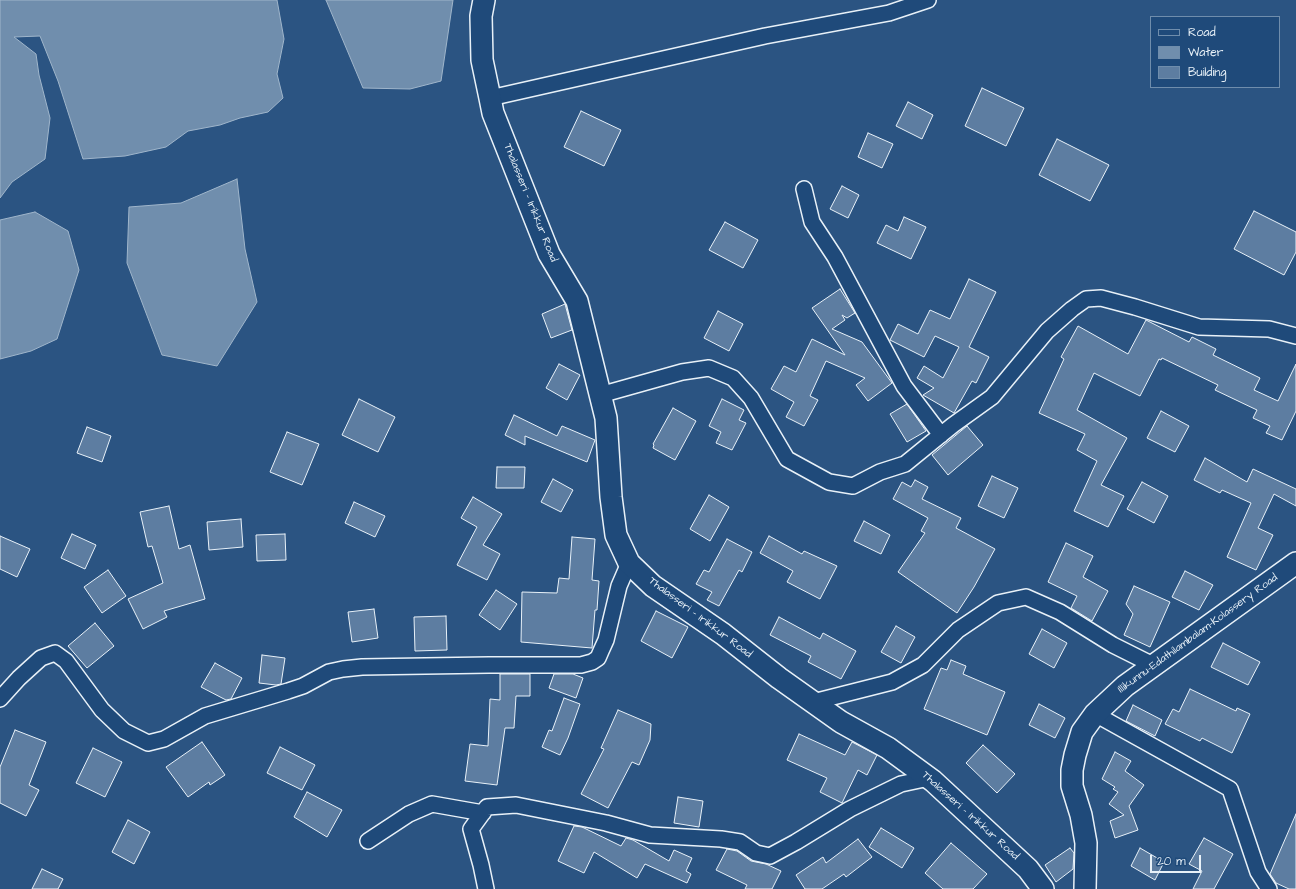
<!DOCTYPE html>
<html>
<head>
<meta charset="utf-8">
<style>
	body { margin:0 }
	#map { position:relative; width:1296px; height:889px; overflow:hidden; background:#2b5482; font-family:"Architects Daughter",sans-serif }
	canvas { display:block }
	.legend { position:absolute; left:1150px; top:16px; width:130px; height:72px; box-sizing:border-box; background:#1f4a7a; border:1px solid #6f8dac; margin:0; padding:5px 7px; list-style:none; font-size:12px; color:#e8f1f8 }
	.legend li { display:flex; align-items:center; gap:8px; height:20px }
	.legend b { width:20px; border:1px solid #6f8dac }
	.scale { position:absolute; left:1150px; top:855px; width:51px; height:18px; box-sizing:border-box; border:2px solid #e8f1f8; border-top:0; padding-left:5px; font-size:12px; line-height:14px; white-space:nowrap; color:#e8f1f8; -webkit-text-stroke:3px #1f4a7a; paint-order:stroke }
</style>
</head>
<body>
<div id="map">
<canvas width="1296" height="889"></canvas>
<ul class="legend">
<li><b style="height:5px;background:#1f4a7a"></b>Road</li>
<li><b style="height:11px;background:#708ead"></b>Water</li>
<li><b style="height:11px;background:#5d7da1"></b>Building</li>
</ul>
<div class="scale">20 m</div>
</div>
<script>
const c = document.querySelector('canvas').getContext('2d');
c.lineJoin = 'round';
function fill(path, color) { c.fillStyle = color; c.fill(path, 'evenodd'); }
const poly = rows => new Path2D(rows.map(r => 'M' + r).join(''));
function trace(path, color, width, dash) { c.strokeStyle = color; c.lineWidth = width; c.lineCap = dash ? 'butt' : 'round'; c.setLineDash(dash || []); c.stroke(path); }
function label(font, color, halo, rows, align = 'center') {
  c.font = font + ' "Architects Daughter",sans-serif'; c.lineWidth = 4; c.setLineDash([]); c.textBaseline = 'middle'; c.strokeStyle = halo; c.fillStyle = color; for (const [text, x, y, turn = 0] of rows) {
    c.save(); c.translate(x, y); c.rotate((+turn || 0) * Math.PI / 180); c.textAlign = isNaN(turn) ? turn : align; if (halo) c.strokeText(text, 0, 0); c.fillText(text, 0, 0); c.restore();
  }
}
const water = poly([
	[0,0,277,0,284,39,277,74,283,98,268,112,240,118,220,125,188,131,166,147,125,156,83,159,58,81,40,36,14,37,36,54,39,75,50,118,45,159,12,182,0,198,0,0],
	[326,0,453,0,441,81,410,89,363,88,326,0],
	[237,179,245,249,257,302,217,366,162,355,127,263,129,207,181,203,237,179],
	[35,212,68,231,79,270,57,339,31,351,0,359,0,220,35,212]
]);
fill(water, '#708ead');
trace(water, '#a0b6cb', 1);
const building = poly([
	[982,88,1024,108,1006,146,965,126,982,88],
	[908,102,933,115,922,139,896,126,908,102],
	[581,111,621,130,604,166,564,147,581,111],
	[868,133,893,144,882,168,858,157,868,133],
	[1057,139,1109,165,1090,201,1039,175,1057,139],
	[842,186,859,195,848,218,830,209,842,186],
	[1254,211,1296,232,1296,252,1284,275,1234,249,1254,211],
	[904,217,926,227,911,259,877,243,886,225,898,231,904,217],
	[725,222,758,240,743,268,709,250,725,222],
	[969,279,996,292,969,347,989,357,976,383,972,381,954,413,923,395,934,388,917,378,924,366,943,378,959,347,935,336,924,357,890,340,898,324,918,334,930,310,950,319,969,279],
	[840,289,855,313,847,318,842,315,845,320,832,329,862,342,892,383,868,401,856,385,865,378,826,361,810,396,818,400,804,426,786,417,794,402,771,389,784,366,796,372,812,339,845,355,812,308,840,289],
	[565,304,572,330,551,338,542,314,565,304],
	[718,311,743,324,729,351,704,338,718,311],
	[1146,320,1189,342,1192,337,1216,349,1213,355,1260,378,1254,390,1278,401,1296,364,1296,411,1282,440,1266,433,1270,426,1253,418,1257,410,1215,390,1218,385,1162,358,1161,360,1159,359,1140,396,1094,373,1077,410,1127,438,1101,485,1124,496,1108,527,1074,511,1097,461,1077,450,1085,434,1039,413,1064,359,1061,357,1078,326,1128,354,1146,320],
	[559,364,580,375,567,400,546,388,559,364],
	[359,399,395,417,378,452,342,435,359,399],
	[722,399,744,410,739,420,746,423,732,450,716,443,721,432,709,426,722,399],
	[907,404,926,431,907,442,890,414,907,404],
	[673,408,696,421,675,460,653,448,654,445,653,444,673,408],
	[1161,411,1189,426,1175,452,1147,438,1161,411],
	[514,415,557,436,562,426,595,440,587,462,525,436,525,445,505,435,514,415],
	[967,426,983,445,948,475,932,455,967,426],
	[87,427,111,436,102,462,77,453,87,427],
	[287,432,319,444,302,485,270,472,287,432],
	[1205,458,1247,482,1253,469,1296,489,1296,506,1274,494,1258,528,1273,535,1256,570,1227,557,1251,503,1222,490,1220,493,1194,480,1205,458],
	[497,467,525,467,524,488,496,488,497,467],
	[992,476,1018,488,1004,518,978,506,992,476],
	[553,479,573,490,561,512,541,502,553,479],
	[915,480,928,487,922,499,961,518,956,528,995,549,974,587,957,613,898,572,925,533,921,531,928,518,893,499,902,482,911,487,915,480],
	[1142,482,1168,496,1154,523,1127,509,1142,482],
	[709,495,729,507,710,541,690,529,709,495],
	[473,497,502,514,483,545,500,554,487,580,457,565,477,527,461,518,473,497],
	[354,502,385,516,375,537,345,523,354,502],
	[169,506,179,549,190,545,205,599,164,611,167,617,143,629,128,599,163,583,152,546,148,547,140,512,169,506],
	[241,519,243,547,209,550,207,522,241,519],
	[864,521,890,535,881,554,854,541,864,521],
	[72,534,96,545,85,569,61,558,72,534],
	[285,534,286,560,257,561,256,535,285,534],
	[0,536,30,549,17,577,0,569,0,536],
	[769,536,802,554,804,551,837,566,820,599,787,582,793,571,760,553,769,536],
	[572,537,595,539,592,580,599,581,597,610,595,610,592,648,521,642,522,592,557,593,559,578,569,579,572,537],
	[727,539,752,552,742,572,739,570,719,606,707,600,712,592,696,584,704,570,709,572,727,539],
	[1066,543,1093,556,1083,577,1108,591,1092,621,1071,608,1077,596,1048,582,1066,543],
	[108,570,126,596,102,613,84,587,108,570],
	[1185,571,1213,585,1199,610,1172,597,1185,571],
	[1134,586,1170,602,1150,647,1124,635,1133,614,1126,604,1134,586],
	[496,590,517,604,500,630,479,615,496,590],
	[374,609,378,638,352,642,348,612,374,609],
	[656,611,688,627,672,658,641,641,656,611],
	[446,616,447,650,415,651,414,617,446,616],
	[779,617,820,639,823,633,856,651,841,679,808,662,811,656,770,635,779,617],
	[95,623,114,646,87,668,68,646,95,623],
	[896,626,915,637,901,663,881,652,896,626],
	[1042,629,1067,643,1054,668,1029,654,1042,629],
	[1223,643,1260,662,1248,685,1211,667,1223,643],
	[262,655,285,658,281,684,276,685,259,683,262,655],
	[951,660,966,666,963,674,1005,692,987,735,924,709,941,668,947,670,951,660],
	[215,663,242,678,231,699,226,700,201,687,215,663],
	[500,674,530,674,530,696,516,696,514,728,505,728,497,785,465,781,470,744,488,746,490,699,500,700,500,674],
	[554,674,573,674,583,678,576,698,549,688,554,674],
	[1190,689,1236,711,1237,708,1250,714,1232,753,1202,738,1200,741,1165,724,1173,709,1179,712,1190,689],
	[564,698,580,704,568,738,560,755,542,747,549,730,552,731,564,698],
	[1039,704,1065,718,1055,738,1029,725,1039,704],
	[1133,705,1162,720,1155,736,1126,721,1133,705],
	[618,710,651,724,650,740,639,765,632,762,608,808,581,794,604,749,601,748,618,710],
	[15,730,46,742,29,785,39,790,26,816,0,803,0,767,15,730],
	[799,734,845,755,852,742,877,755,867,775,858,770,842,803,820,792,827,778,787,760,799,734],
	[202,742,225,775,210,785,209,782,188,797,166,767,202,742],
	[983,745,1015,774,997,793,966,763,983,745],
	[280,747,315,765,302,790,267,773,280,747],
	[93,748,122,762,105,797,76,783,93,748],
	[1115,752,1131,761,1125,771,1144,785,1129,806,1138,830,1115,838,1110,821,1124,815,1109,804,1118,792,1113,789,1115,787,1102,779,1115,752],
	[307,792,342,810,327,837,294,817,307,792],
	[678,797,703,801,699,827,674,823,678,797],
	[1296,814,1296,889,1289,889,1276,883,1270,874,1296,814],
	[128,820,150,832,134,864,112,852,128,820],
	[574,826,582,827,621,846,626,838,633,840,669,861,674,850,692,858,686,871,691,874,687,883,645,864,637,878,594,852,584,873,558,861,574,826],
	[881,828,914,848,902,868,869,847,881,828],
	[1204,838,1233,854,1214,889,1193,889,1202,871,1189,864,1204,838],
	[858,839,872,857,846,877,844,874,822,889,805,889,796,875,823,857,826,863,858,839],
	[951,843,987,874,973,889,943,889,925,873,951,843],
	[1070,848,1074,853,1073,869,1056,882,1045,865,1070,848],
	[1140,848,1164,862,1155,880,1131,866,1140,848],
	[727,849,737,851,751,861,766,864,781,871,772,889,745,889,747,885,716,870,727,849],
	[42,869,63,879,58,889,32,889,42,869]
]);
fill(building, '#5d7da1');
trace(building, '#e8f1f8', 1);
const street = poly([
	[490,98,765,36,889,13,928,0],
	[804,189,812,222,835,257,904,386,941,435],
	[600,395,682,372,709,368,733,378,751,398,787,459,829,482,853,486,880,472,905,464,953,425,992,397,1047,331,1072,309,1086,299,1101,298,1135,307,1199,327,1269,329,1296,336],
	[0,699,19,678,41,658,55,653,66,661,102,710,124,731,148,743,164,739,205,716,288,691,303,686,329,672,343,669,362,667,489,665,581,665,592,662,598,658,601,651,606,640,619,586,629,563],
	[813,702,892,682,923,665,958,630,998,603,1026,597,1060,612,1113,645,1153,665],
	[1095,714,1230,789,1258,872,1269,889],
	[368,841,409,814,432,804,483,813],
	[486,889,481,865,471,829,487,807,516,805,606,823,650,835,721,839,740,842,756,853,770,856,796,842,850,809,901,784,929,778]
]);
const secondary = poly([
	[484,0,481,16,482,60,490,98,493,113,549,254,577,301,606,418,611,497,616,535,629,563,653,586,723,634,779,678,841,722,888,748,933,781,1028,869,1043,889],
	[1085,889,1086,843,1081,815,1072,786,1072,770,1075,755,1082,732,1095,714,1125,686,1296,563]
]);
trace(street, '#e8f1f8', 18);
trace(secondary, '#e8f1f8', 24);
trace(street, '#1f4a7a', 15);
trace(secondary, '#1f4a7a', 21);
label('11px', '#e8f1f8', '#1f4a7a', [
	["Thalasseri - Irikkur Road",530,203,68],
	["Thalasseri - Irikkur Road",700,618,37],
	["Illikunnu-Edathilambalam-Kolassery Road",1198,634,-36],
	["Thalasseri - Irikkur Road",970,816,42]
]);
</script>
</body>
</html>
